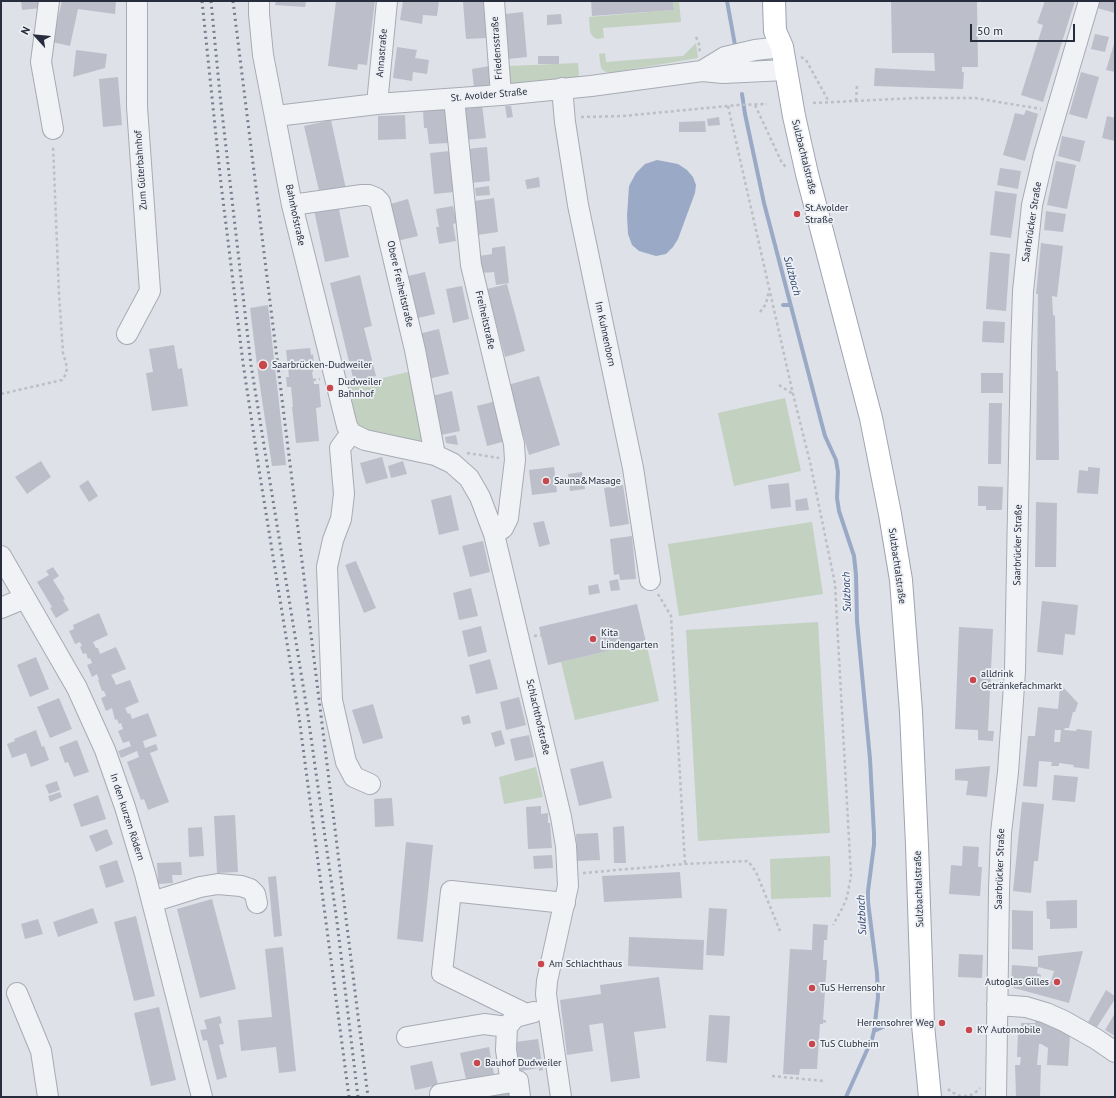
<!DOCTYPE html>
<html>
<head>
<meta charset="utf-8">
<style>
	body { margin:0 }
	#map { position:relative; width:1116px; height:1098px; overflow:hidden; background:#dee1e7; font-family:"PT Sans",sans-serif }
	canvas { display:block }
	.frame { position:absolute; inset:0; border:2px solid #282d3d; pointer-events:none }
	.north { position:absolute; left:16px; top:16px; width:40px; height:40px; -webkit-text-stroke:3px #edf0f5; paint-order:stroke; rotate:297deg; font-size:11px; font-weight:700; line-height:16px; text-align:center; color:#282d3d }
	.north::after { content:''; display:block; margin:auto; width:14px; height:18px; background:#282d3d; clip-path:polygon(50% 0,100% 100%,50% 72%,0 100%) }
	.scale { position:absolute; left:970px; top:24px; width:105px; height:18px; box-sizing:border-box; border:2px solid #282d3d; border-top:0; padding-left:5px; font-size:12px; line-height:14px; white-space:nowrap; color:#282d3d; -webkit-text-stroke:3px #edf0f5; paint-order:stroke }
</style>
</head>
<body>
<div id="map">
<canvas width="1116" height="1098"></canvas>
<div class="frame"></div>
<div class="north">N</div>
<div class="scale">50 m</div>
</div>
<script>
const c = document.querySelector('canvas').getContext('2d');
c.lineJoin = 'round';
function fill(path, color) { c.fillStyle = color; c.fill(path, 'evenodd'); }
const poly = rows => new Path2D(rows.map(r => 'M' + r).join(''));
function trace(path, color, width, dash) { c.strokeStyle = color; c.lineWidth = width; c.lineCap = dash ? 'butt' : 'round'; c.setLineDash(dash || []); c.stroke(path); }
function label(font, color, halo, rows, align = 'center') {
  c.font = font + ' "PT Sans",sans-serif'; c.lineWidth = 3.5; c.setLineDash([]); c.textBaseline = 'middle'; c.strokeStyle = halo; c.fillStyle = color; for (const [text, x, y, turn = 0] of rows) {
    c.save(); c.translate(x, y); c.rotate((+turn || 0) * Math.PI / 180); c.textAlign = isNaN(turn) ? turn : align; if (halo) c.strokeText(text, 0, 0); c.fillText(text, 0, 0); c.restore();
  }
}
fill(poly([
	[673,1,679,1,681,22,603,28,604,38,597,39,593,37,590,32,589,17,674,10],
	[696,43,698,58,609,73,604,71,601,68,599,54,605,53,606,62,683,56],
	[578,63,579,77,515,84,511,83,509,80,509,66],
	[412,371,428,446,370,434,354,424,345,387],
	[785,398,801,471,734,486,718,413],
	[812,522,823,594,679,616,668,544],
	[818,622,830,833,698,841,686,630],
	[646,642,659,701,575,720,561,662],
	[536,767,543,797,504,804,499,777],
	[830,856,831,897,771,899,770,859]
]), '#c2d1c0');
fill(poly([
	[657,160,678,164,687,170,693,177,696,185,695,193,678,239,673,247,666,254,656,256,639,251,632,245,628,234,627,216,629,186,636,173,645,164]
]), '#9aaac6');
trace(poly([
	[727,1,735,45],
	[742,94,745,114,764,203,821,421,825,436,836,460,838,472,837,498,839,511,854,556,856,575,857,621,870,759,874,834,874,845,868,891,868,902,877,973,878,997,874,1031,872,1039,846,1097],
	[783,305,790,305],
	[874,1031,883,1027]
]), '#9aaac6', 4);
fill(poly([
	[21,1,41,1,41,8,22,10],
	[62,1,116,1,115,14,78,9,70,46,52,42],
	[276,1,306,1,305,7,275,5],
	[336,1,375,1,367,65,358,64,357,70,328,66],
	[403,1,439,1,437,16,423,15,422,24,400,20],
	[485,1,487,38,466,39,463,2],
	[591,1,673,1,674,10,592,16],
	[891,1,977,1,978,67,962,67,962,72,964,72,963,89,874,86,875,68,935,71,934,53,892,53],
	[1045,1,1075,1,1043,102,1021,95,1043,25,1037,23],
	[1099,1,1115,1,1115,13,1097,8],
	[523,12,527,57,508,59,505,14],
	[561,14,562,24,547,25,547,15],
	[1095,34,1109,37,1105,52,1091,49],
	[1114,44,1115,44,1115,72,1106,70],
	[397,47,417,50,415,58,429,60,427,74,413,72,412,81,393,78],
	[76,50,107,54,105,68,73,77],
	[538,56,559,56,559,64,538,64],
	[490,66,493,85,474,88,472,69],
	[1081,72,1099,77,1087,119,1069,114],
	[118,77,122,125,103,127,99,79],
	[482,104,486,138,465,140,461,106],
	[505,106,511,106,513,117,507,118],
	[446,108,449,143,429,144,427,128,424,128,423,110],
	[1026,110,1038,114,1025,161,1003,155,1015,113,1024,115],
	[405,115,406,139,378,140,378,116],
	[1107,116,1115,118,1115,141,1102,138],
	[719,117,720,125,708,126,707,119],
	[331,120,346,189,320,195,304,126],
	[705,121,706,132,679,132,679,122],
	[1062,136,1085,141,1080,162,1058,156],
	[487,147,490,181,470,183,466,149],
	[450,151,454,192,434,194,430,153],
	[1056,161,1076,165,1067,209,1047,205],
	[1000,168,1021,171,1018,189,997,185],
	[539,177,540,187,527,189,525,180],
	[489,186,490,195,476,196,475,188],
	[995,191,1017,194,1011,238,990,235],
	[494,198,498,232,478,235,474,201],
	[408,199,418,236,397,241,387,205],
	[338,205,349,257,325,262,314,210],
	[453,206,457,223,453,224,456,241,439,244,436,227,439,227,436,209],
	[1046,211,1066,214,1063,232,1044,230],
	[1041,243,1063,246,1057,297,1052,296,1053,315,1055,316,1056,371,1058,371,1059,460,1036,460,1038,294,1036,294],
	[505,246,509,283,496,285,494,272,482,273,479,256,492,254,492,248],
	[990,252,1010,254,1006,311,986,309],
	[425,272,435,314,414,319,404,277],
	[360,275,372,326,364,328,376,376,354,382,330,283],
	[507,284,525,351,505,357,487,289],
	[462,286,469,319,453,323,446,289],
	[268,305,286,465,272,466,258,373,250,308],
	[983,321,1005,322,1004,343,982,342],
	[439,329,449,374,428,379,418,334],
	[174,345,178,369,182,368,188,406,152,411,146,373,153,372,149,349],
	[310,348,311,355,313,354,314,366,313,366,313,372,312,372,314,384,319,384,321,407,316,408,319,441,296,443,292,407,293,407,291,387,287,387,286,377,289,377,286,350],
	[981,373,1003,373,1003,393,981,393],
	[539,376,560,445,529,455,508,385],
	[452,391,460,431,441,435,432,396],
	[496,401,506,441,487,446,477,406],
	[989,403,1002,403,1001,464,988,464],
	[456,435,458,445,446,443,445,437],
	[382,457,388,478,366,484,360,463],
	[41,461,51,477,27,494,15,477],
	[403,461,407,474,391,478,388,466],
	[554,467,557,492,532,495,529,470],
	[1088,467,1100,468,1098,494,1077,493,1079,470,1088,471],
	[582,472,585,489,570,491,568,474],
	[88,480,98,496,89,502,79,486],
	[789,483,791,507,771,509,768,485],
	[623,485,629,524,610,527,604,488],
	[978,486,1003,487,1002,510,986,510,986,506,978,506],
	[451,495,459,530,439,535,431,500],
	[807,498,809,510,796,511,795,500],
	[1036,502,1057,503,1056,567,1035,567],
	[544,521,550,544,539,547,533,523],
	[632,536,636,579,620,580,619,574,614,575,610,539],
	[483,541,490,572,470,577,462,546],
	[356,561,376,608,364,613,345,565],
	[53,567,59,576,53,580,65,599,63,600,69,610,56,618,50,608,52,607,37,582,49,575,46,571],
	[618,579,620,590,611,591,609,581],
	[598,584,600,593,589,595,588,586],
	[471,588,478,616,459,620,453,593],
	[1042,601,1078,605,1075,635,1065,634,1063,655,1037,652],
	[637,604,646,642,548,665,539,627],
	[99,613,108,635,93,642,96,648,98,648,100,654,116,647,126,669,111,675,114,680,116,685,130,680,139,702,125,708,128,714,130,713,132,719,148,713,157,736,143,741,145,748,156,744,158,750,150,753,169,802,148,810,144,799,141,800,127,762,139,757,137,751,121,758,118,751,131,746,129,741,123,743,118,731,123,729,121,723,119,724,117,719,115,720,112,708,106,711,101,698,106,696,104,691,102,691,98,680,99,680,97,674,92,677,87,665,92,663,90,658,88,659,86,653,83,654,80,647,82,646,80,642,75,644,69,631,74,629,73,625],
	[481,626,487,652,468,657,462,631],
	[959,627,993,629,988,731,994,731,993,741,978,740,978,730,955,729],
	[36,657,49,689,30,697,17,665],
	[490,659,498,689,476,694,469,665],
	[1060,687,1063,687,1078,703,1075,712,1073,712,1069,728,1065,728,1064,730,1076,731,1077,729,1092,731,1089,769,1073,767,1074,765,1059,763,1059,766,1051,766,1052,762,1039,761,1037,787,1023,786,1028,736,1035,736,1038,707,1058,709],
	[1055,730,1061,730,1060,742,1054,742],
	[519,697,526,725,506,730,500,702],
	[59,698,72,729,50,738,37,707],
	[373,704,383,738,363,744,352,710],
	[469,715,471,723,463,725,461,717],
	[36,730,42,747,44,746,49,760,31,767,26,753,12,758,7,744,15,741,14,739],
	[501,730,505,744,495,747,491,733],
	[529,735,534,757,515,761,510,739],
	[77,740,89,772,74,777,68,762,65,763,59,747],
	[603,761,612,798,579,806,570,769],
	[990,766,987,797,966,795,968,781,955,780,955,769],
	[1054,775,1078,777,1075,802,1052,800],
	[57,781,60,790,49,794,45,785],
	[60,792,62,797,50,802,48,796],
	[98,795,106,819,81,827,73,804],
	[392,798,394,826,375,827,374,799],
	[1022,802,1044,804,1038,861,1034,861,1031,893,1013,891],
	[541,806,541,814,548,813,548,823,550,823,552,848,528,849,526,807],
	[235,815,238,872,217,873,214,816],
	[624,826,626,863,614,863,613,827],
	[202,827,204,856,189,857,188,828],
	[107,829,113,844,96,852,89,836],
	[598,833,600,860,577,861,576,834],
	[406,842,433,845,423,942,397,939],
	[963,846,979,847,978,867,982,867,980,896,949,894,951,865,962,866],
	[552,855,553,868,534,869,533,856],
	[117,860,124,882,106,888,99,866],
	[181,862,182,875,172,875,173,883,158,884,157,863],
	[680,872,682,898,604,902,602,876],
	[276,876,282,936,274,937,268,877],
	[212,899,236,989,200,998,177,909],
	[1077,900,1077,928,1050,929,1050,919,1047,919,1046,901],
	[93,908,98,923,58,937,53,922],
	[709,908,727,909,724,956,706,955],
	[1012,910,1033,911,1033,950,1012,949],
	[136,916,155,996,134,1001,114,922],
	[38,919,43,934,25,939,21,924],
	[813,924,828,925,827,940,824,940,823,960,827,960,823,1021,823,1024,820,1024,817,1069,800,1069,799,1075,783,1074,790,949,812,950],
	[629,937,704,940,703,970,628,966],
	[283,947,296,1071,279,1073,276,1047,241,1051,238,1020,272,1017,265,949],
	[1083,951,1069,1003,1014,988,1011,985,1012,965,1038,967,1037,973,1041,975,1040,979,1051,982,1054,971,1038,967,1038,956],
	[959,954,983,955,982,978,958,977],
	[659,977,666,1028,634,1032,640,1078,611,1082,603,1023,589,1025,593,1051,567,1055,560,1000,601,994,600,985],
	[1106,990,1115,996,1115,999,1097,1027,1088,1022],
	[159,1007,176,1080,151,1086,134,1013],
	[1115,1013,1115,1036,1105,1030],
	[709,1015,730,1016,727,1063,706,1061],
	[220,1016,222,1023,219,1024,224,1044,219,1045,227,1077,217,1080,207,1040,203,1041,200,1030,207,1029,204,1020],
	[1036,1020,1046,1023,1070,1035,1068,1066,1047,1065,1048,1048,1041,1044,1039,1044,1037,1065,1041,1065,1040,1097,1016,1097,1015,1065,1020,1065,1021,1057,1017,1057,1018,1032,1021,1032,1021,1023,1035,1023],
	[538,1039,543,1070,539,1071,539,1068,520,1071,516,1042],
	[489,1047,494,1074,466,1079,460,1053],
	[432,1061,438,1085,415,1090,410,1066],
	[510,1092,511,1097,487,1097,487,1096]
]), '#bcbfca');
const minor = poly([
	[49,1,41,62,53,129],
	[259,1,259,14,263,55,292,205,347,426,351,433,365,440,435,455,452,463,469,478,480,497,494,534,561,817,566,846,568,886,547,981,546,994,548,1009,561,1097],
	[494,1,501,95],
	[702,71,725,57,755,50,782,47],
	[562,88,565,122,578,205,633,468,650,580],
	[454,99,471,265,514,444,515,460,508,518,503,528,494,534],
	[377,104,387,1],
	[276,116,377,104,501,95,591,86,702,71,723,73,786,70],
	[292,205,362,195,369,195,376,198,380,202,415,350,435,455],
	[127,334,150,291,137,107,137,1],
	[351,433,340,448,344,494,341,519,333,540,327,567,332,700,346,762,354,777,370,784],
	[1,556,77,688,105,750,125,807,145,874,202,1097],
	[1,608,25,598],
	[152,902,200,887,218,884,241,886,250,889,255,894,257,903],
	[17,993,41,1051,48,1097],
	[997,1005,1026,1007,1046,1013,1064,1021,1096,1039,1115,1052],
	[526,1014,442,973,451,891,565,903],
	[507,1027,506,1050,511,1083],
	[407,1037,484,1024,507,1027,515,1017,534,1012],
	[441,1097,440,1094,518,1081,520,1097],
	[996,1097,999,890,1001,833,1008,772,1015,671,1021,350,1023,291,1032,205,1044,154,1089,1]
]);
const major = poly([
	[774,1,775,31,782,47,794,116,807,174,871,418,890,514,901,580,911,712,917,845,923,1025,930,1097]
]);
trace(minor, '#a7abb4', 22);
trace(major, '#9ea4b2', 24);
trace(poly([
	[696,37,699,44,700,54],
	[801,57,806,60,829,102],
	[856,101,857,84],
	[813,103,916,98,975,98,1041,109],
	[755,105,782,163,787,168],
	[728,106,793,394,810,462,835,584,851,876,847,897,843,907,833,925],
	[581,117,623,116,738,105,767,104],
	[760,312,766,304,769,290],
	[313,380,320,379],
	[779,385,793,394],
	[297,389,299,407],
	[268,390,275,439],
	[1,394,62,380,66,374,67,367,63,353,59,294,53,145],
	[467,453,499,458],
	[658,594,671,616,685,864],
	[534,636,541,635],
	[583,873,685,864,748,861,756,872,780,931],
	[823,1021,828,1022],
	[772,1076,824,1081],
	[948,1089,951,1092,960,1096,969,1096,975,1093,980,1088]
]), '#bdbfc6', 2.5, [3, 3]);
trace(minor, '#f1f2f6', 20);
trace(major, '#fff', 22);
trace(poly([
	[202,1,221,184,243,363,260,476,299,717,349,1097],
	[211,1,220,95,251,365,308,716,337,922,358,1097],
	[233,1,368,1097]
]), '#787e90', 3, [2, 4]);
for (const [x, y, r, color] of [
	[797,214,4,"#c8474c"],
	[263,365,5,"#c8474c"],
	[330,388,4,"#c8474c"],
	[546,481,4,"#c8474c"],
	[593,639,4,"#c8474c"],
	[973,680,4,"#c8474c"],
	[541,964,4,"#c8474c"],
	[1057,982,4,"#c8474c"],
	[812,988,4,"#c8474c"],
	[942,1023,4,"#c8474c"],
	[969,1030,4,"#c8474c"],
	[812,1044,4,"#c8474c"],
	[477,1063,4,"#c8474c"]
]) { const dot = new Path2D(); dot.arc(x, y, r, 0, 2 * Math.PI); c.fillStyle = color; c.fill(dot); trace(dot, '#edf0f5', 1.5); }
label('10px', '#282d3d', '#edf0f5', [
	["Friedensstraße",497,48,-94],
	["Annastraße",382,53,-85],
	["St. Avolder Straße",489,95,-5],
	["Sulzbachtalstraße",804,157,76],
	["Zum Güterbahnhof",141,170,-94],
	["Bahnhofstraße",295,215,78],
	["Saarbrücker Straße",1032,222,-81],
	["Obere Freiheitstraße",400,284,77],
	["Freiheitstraße",485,320,77],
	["Im Kuhnenborn",605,334,78],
	["Saarbrücker Straße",1018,545,-89],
	["Sulzbachtalstraße",897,566,82],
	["Schlachthofstraße",538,717,77],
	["In den kurzen Rödern",127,817,72],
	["Saarbrücker Straße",1000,869,-88],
	["Sulzbachtalstraße",919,889,-92]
]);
label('10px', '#282d3d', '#edf0f5', [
	["St.Avolder",805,208],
	["Straße",805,220],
	["Saarbrücken-Dudweiler",272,365],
	["Dudweiler",338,382],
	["Bahnhof",338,394],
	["Sauna&Masage",554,481],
	["Kita",601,633],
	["Lindengarten",601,645],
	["alldrink",981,674],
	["Getränkefachmarkt",981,686],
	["Am Schlachthaus",549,964],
	["Autoglas Gilles",1049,982,"right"],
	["TuS Herrensohr",820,988],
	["Herrensohrer Weg",934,1023,"right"],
	["KY Automobile",977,1030],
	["TuS Clubheim",820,1044],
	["Bauhof Dudweiler",485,1063]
], 'left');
label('italic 11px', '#34486f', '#edf0f5', [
	["Sulzbach",792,276,75],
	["Sulzbach",847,592,-92],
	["Sulzbach",862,915,-93]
]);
</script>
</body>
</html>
